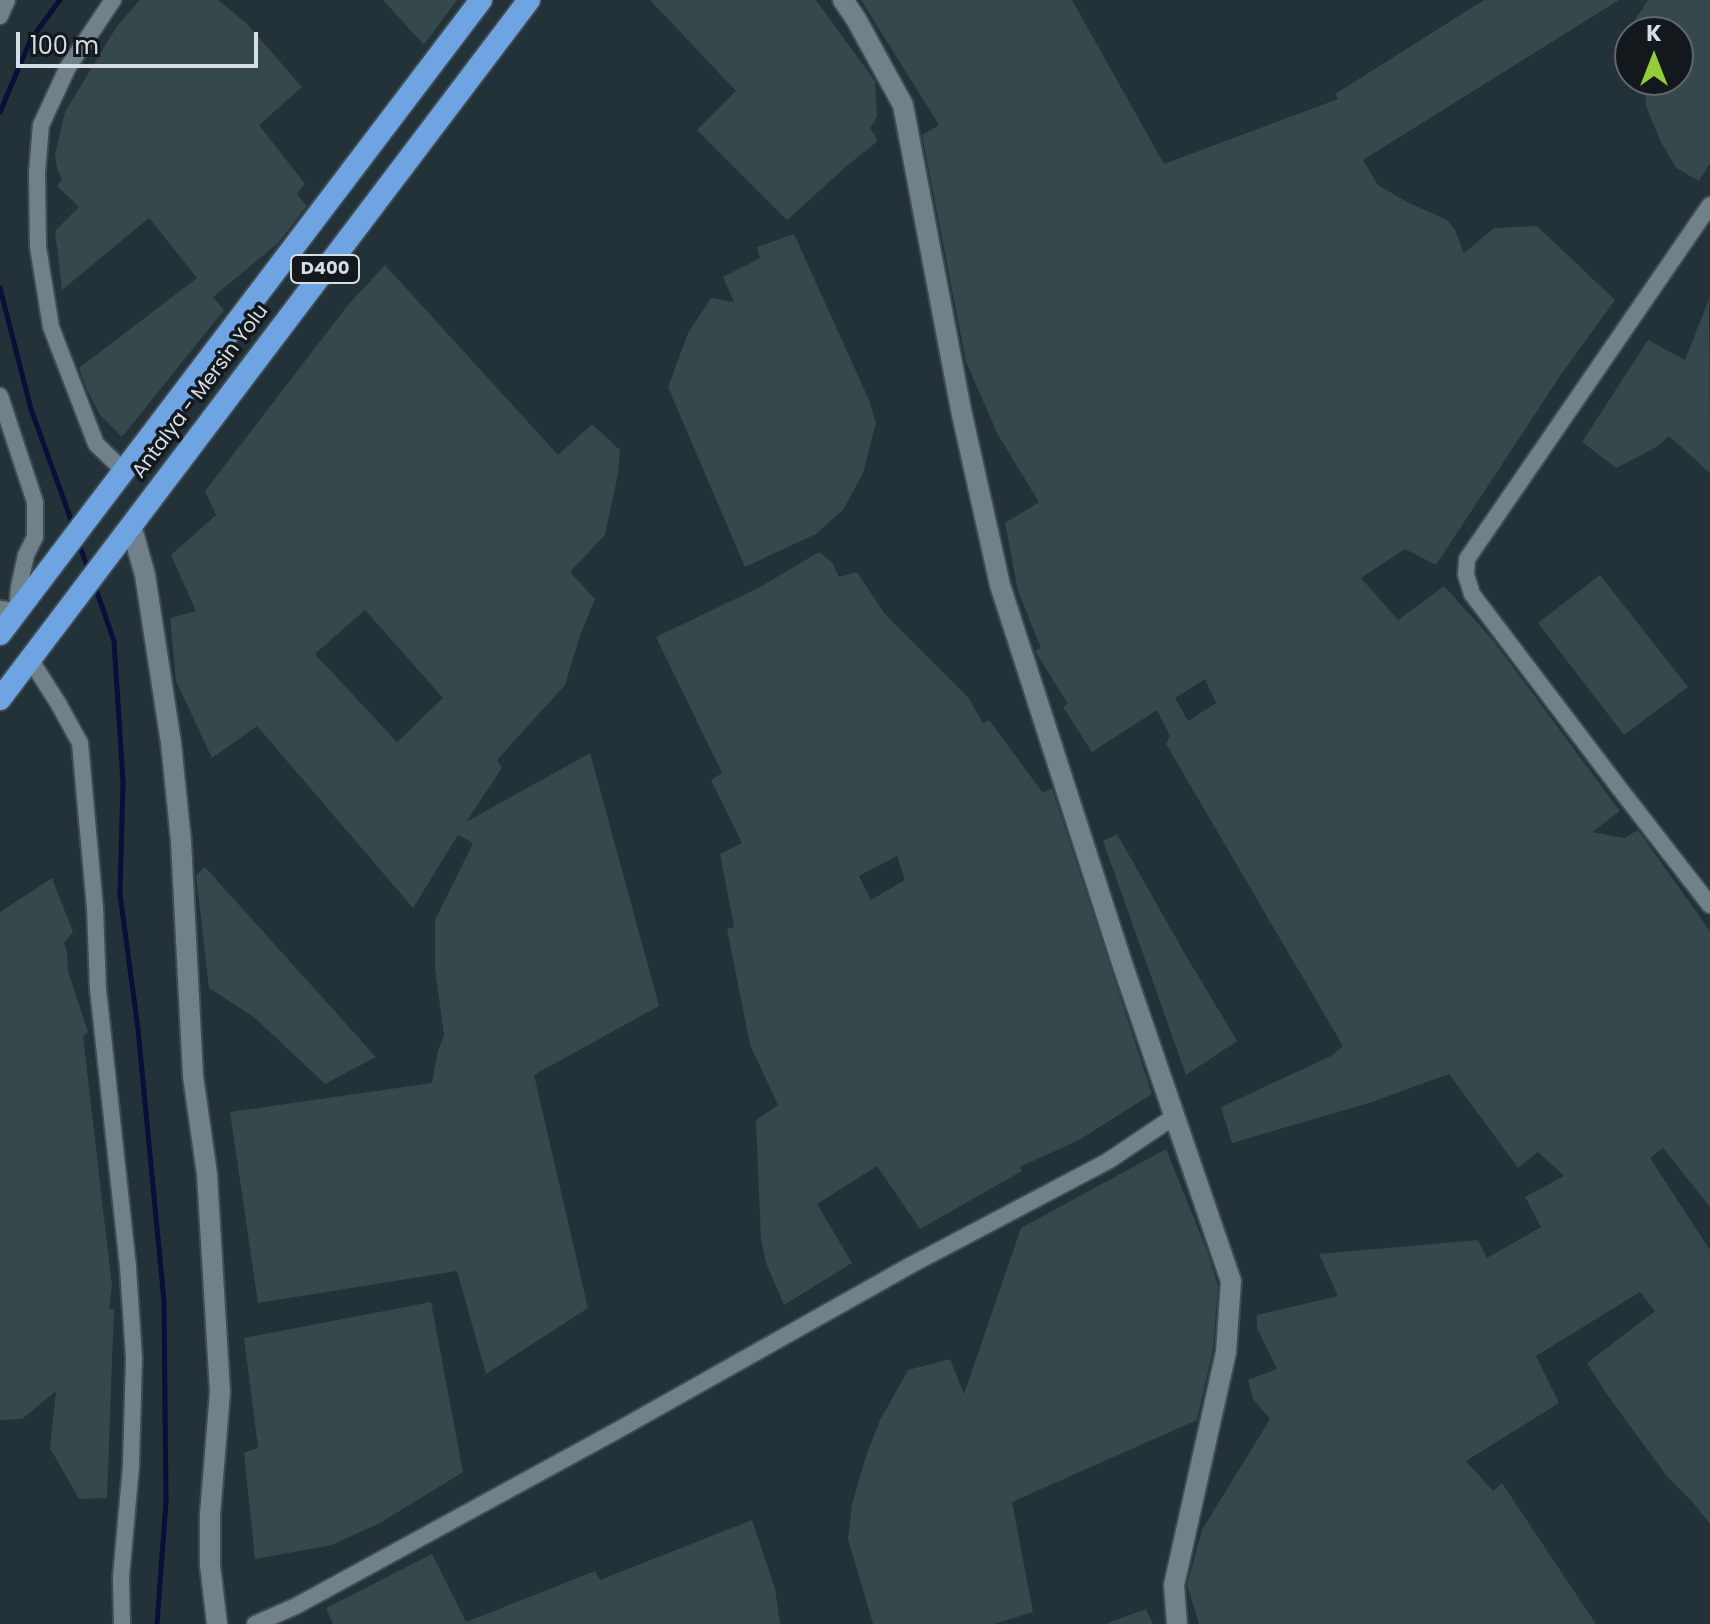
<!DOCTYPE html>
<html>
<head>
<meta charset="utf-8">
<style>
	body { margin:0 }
	#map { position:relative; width:1710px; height:1624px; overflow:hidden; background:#233139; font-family:Poppins,sans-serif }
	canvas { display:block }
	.north { position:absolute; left:1614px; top:16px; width:80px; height:80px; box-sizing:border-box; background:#12181c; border:2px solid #60676c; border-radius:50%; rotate:0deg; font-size:22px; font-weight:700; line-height:32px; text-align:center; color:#d5dee3 }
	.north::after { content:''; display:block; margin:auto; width:28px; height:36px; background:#95cc3a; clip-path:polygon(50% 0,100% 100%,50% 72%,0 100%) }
	.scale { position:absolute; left:16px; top:32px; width:242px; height:36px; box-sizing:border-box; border:4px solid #d5dee3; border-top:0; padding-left:10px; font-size:24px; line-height:28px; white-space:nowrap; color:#d5dee3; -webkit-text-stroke:6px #12181c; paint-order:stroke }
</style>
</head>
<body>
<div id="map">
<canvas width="1710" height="1624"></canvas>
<div class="north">K</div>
<div class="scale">100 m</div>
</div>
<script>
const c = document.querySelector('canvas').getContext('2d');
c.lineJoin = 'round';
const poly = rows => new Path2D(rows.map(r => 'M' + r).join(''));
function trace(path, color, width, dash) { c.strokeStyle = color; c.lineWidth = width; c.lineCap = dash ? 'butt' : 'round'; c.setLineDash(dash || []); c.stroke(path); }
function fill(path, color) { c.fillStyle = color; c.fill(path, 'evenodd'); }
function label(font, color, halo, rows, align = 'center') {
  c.font = font + ' Poppins,sans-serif'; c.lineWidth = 7; c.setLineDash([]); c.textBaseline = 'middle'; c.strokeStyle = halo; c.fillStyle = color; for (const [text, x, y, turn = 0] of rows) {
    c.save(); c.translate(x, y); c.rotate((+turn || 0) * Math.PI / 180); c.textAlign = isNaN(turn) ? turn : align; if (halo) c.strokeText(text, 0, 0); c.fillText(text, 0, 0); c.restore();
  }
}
trace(poly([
	[0,112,31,39,60,0],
	[0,288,31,409,74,528],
	[78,541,88,569],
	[95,586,114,641,123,782,120,894,138,1029,164,1301,166,1502,157,1624]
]), '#0b0e36', 5);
fill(poly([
	[140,0,218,0,246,23,302,87,259,125,305,184,297,194,307,206,278,243,213,297,224,310,122,437,100,415,87,390,79,368,197,278,149,218,62,290,55,231,79,207,57,186,62,180,57,169,55,155,65,112,117,26],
	[383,0,457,0,424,45],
	[650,0,816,0,875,81,877,117,870,128,878,141,849,164,787,220,697,130,736,91],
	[861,0,1072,0,1164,164,1338,99,1335,94,1484,0,1619,0,1363,160,1378,185,1409,203,1447,220,1455,230,1464,253,1494,228,1537,226,1615,300,1560,376,1436,565,1405,549,1361,578,1398,620,1444,586,1493,640,1620,811,1592,832,1624,838,1638,830,1710,931,1710,1207,1663,1148,1650,1158,1710,1250,1710,1524,1695,1505,1666,1475,1608,1396,1587,1363,1655,1311,1640,1292,1536,1356,1559,1403,1466,1461,1493,1491,1502,1483,1596,1624,1199,1624,1187,1585,1202,1530,1270,1419,1253,1399,1248,1380,1277,1369,1257,1328,1257,1315,1338,1296,1319,1254,1478,1240,1487,1258,1541,1227,1525,1197,1564,1176,1538,1152,1518,1168,1449,1074,1369,1103,1232,1143,1221,1107,1331,1056,1343,1046,1166,744,1170,736,1157,710,1092,752,1063,707,1068,704,1035,651,1041,648,1018,591,1005,523,1039,502,998,435,966,362,922,135,939,125],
	[1205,679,1216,703,1188,721,1175,698],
	[1648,0,1710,0,1710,163,1699,181,1676,168,1661,142,1646,106,1645,80,1678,80,1678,32,1627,32],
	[794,234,869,400,876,423,863,473,843,510,816,534,745,567,668,387,688,333,711,298,734,302,723,277,760,258,757,247],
	[385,265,558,455,592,424,620,450,618,474,605,535,570,572,595,599,580,636,565,685,497,760,502,768,466,822,590,753,659,1006,534,1075,588,1308,486,1374,457,1271,258,1303,230,1112,432,1083,438,1050,444,1035,435,969,435,920,473,843,458,835,413,908,257,726,212,758,176,681,170,618,196,611,171,555,216,515,205,491,348,305],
	[365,610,443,698,397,742,315,654],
	[1709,299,1710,473,1669,436,1655,448,1616,468,1582,442,1648,340,1685,360],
	[819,552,832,562,839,577,857,572,884,613,968,697,983,723,989,720,1043,793,1052,788,1152,1094,1079,1140,1020,1167,1022,1171,920,1229,877,1166,817,1204,852,1263,784,1305,766,1263,761,1239,756,1120,778,1105,750,1045,727,929,734,927,720,854,742,843,711,780,722,773,656,637,760,587],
	[897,856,905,880,871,900,859,876],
	[1600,575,1688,687,1624,735,1538,623],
	[1117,834,1185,954,1237,1041,1186,1075,1103,841],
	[205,867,376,1057,325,1084,255,1018,209,988,196,875],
	[52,878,73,932,64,943,67,952,68,971,88,1032,83,1036,112,1286,109,1309,114,1309,107,1498,79,1499,50,1448,56,1391,22,1419,0,1420,0,912],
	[1166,1149,1208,1253,1218,1286,1213,1350,1197,1420,1012,1502,1033,1612,994,1624,873,1624,848,1539,852,1504,866,1456,880,1420,908,1370,950,1359,964,1394,1021,1228],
	[431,1302,463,1472,380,1523,332,1545,255,1559,244,1453,258,1448,244,1338],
	[752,1520,775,1588,780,1624,333,1624,326,1608,432,1554,466,1622,595,1571,600,1580],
	[1146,1609,1153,1624,1109,1624,1108,1623]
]), '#35484c');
const minor = poly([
	[113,0,68,67,41,125,37,172,38,247,51,327,96,444,123,470],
	[0,16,7,0],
	[1710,205,1467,559,1466,575,1472,594,1623,793,1710,905],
	[0,396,35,502,35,537,26,555,19,587,17,611,0,609],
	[30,659,58,703,80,743,95,908,98,989,128,1267,134,1358,131,1466,121,1577,122,1624],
	[255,1624,296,1606,618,1430,911,1265,1108,1161,1175,1116]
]);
const tertiary = poly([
	[843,0,856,19,903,105,961,410,1000,585,1123,966,1231,1281,1226,1352,1174,1585,1177,1624],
	[131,525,145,575,171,743,181,841,193,1076,207,1174,220,1392,210,1515,210,1565,217,1624]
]);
const trunk = poly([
	[0,634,481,0],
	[0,699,529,0]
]);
trace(minor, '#404c53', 20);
trace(tertiary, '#404c53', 24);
trace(trunk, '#404c53', 26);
trace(minor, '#70818a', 16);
trace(tertiary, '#70818a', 20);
trace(trunk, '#6da4e1', 22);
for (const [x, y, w] of [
	[325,269,68]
]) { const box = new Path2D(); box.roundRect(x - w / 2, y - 14, w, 28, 6); c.fillStyle = '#12181c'; c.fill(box); trace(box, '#d5dee3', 2); }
label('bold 18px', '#d5dee3', null, [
	["D400",325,269]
]);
label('20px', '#d5dee3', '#12181c', [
	["Antalya - Mersin Yolu",201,392,-53]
]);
</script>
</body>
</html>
